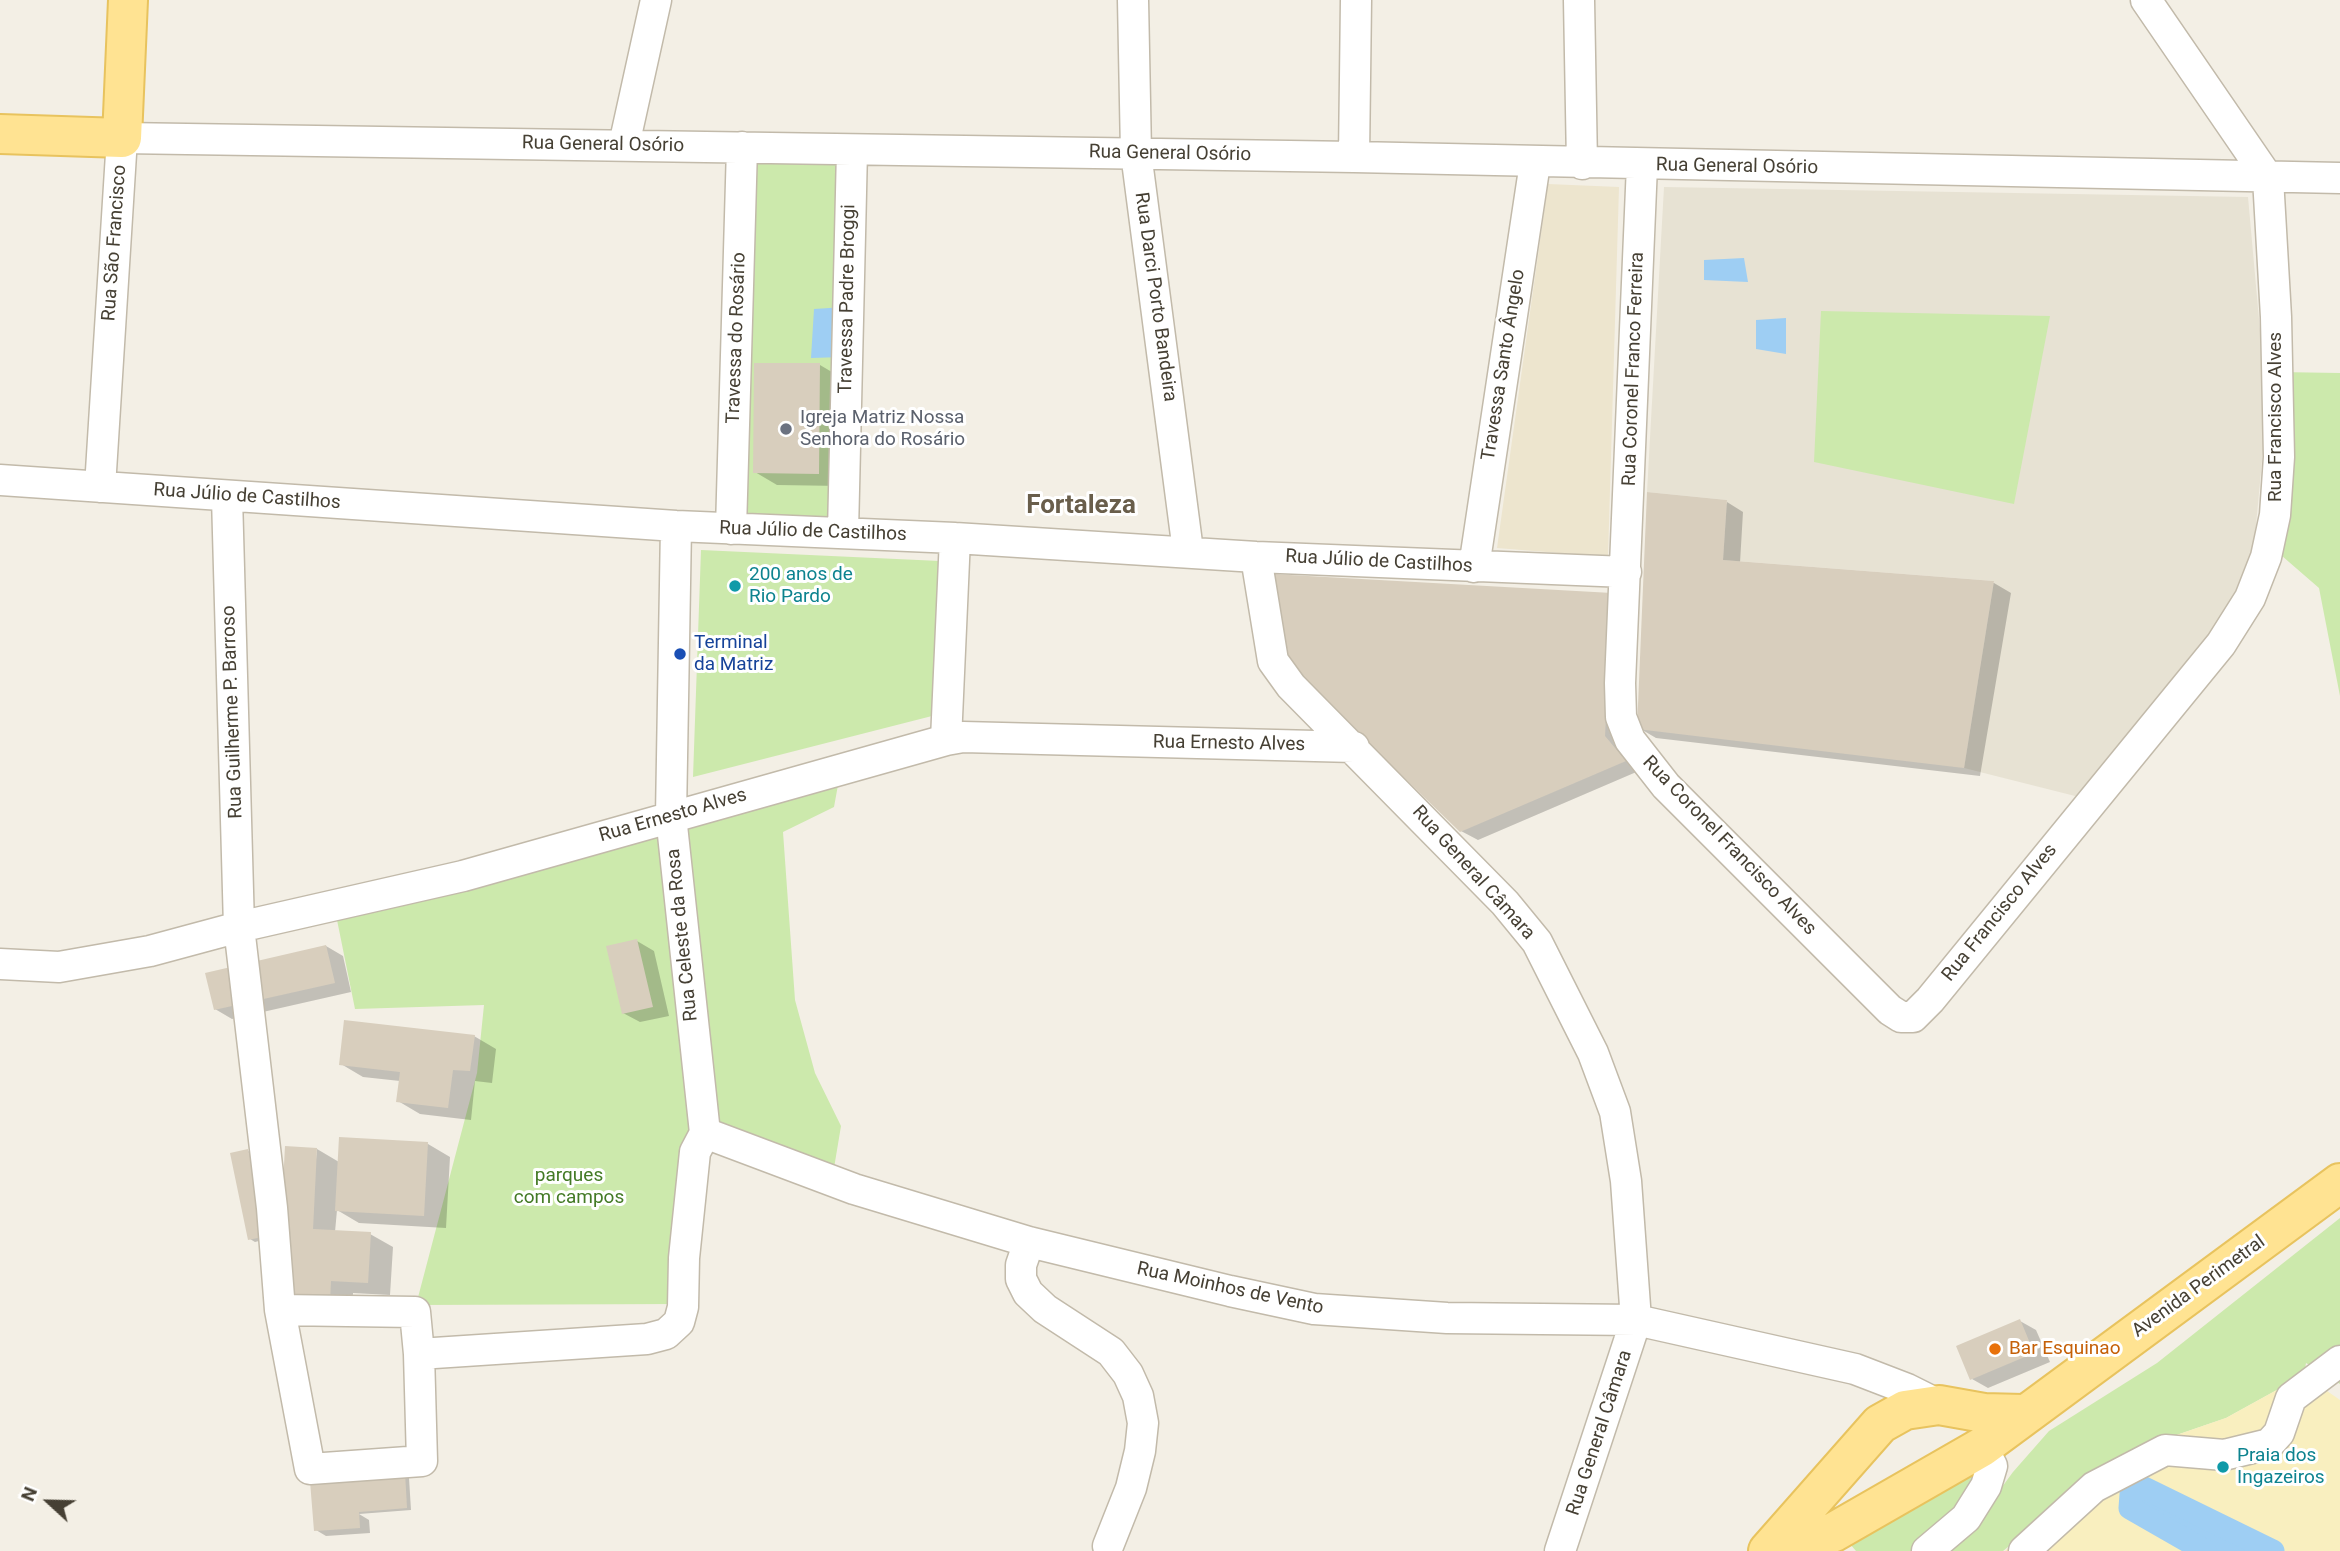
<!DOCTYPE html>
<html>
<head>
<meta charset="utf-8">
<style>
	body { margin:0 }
	#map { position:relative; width:2340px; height:1551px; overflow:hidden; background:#f3efe5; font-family:Roboto,sans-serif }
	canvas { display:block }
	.north { position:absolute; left:14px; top:1467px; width:70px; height:70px; -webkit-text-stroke:5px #fff; paint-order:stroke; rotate:292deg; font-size:19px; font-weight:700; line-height:28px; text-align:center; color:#464034 }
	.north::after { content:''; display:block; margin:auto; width:24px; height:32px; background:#464034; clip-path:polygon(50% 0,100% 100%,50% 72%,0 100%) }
</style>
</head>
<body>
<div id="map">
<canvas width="2340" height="1551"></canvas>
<div class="north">N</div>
</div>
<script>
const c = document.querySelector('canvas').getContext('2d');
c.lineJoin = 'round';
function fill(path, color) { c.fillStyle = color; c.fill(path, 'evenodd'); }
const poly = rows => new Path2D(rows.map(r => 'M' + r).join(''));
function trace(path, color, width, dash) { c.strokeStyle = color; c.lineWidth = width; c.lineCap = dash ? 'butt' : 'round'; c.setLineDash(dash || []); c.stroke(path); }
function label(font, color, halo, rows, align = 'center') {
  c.font = font + ' Roboto,sans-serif'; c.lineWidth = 6; c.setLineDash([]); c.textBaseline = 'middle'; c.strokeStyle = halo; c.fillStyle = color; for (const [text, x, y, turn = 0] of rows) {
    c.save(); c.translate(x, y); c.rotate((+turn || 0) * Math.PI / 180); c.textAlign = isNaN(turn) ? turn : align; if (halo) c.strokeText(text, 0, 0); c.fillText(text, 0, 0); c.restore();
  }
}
fill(poly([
	[1664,187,2248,197,2267,408,2254,546,2226,615,2079,797,1964,768,1994,581,1723,560,1727,500,1647,492]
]), '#e7e2d3');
fill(poly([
	[1548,184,1619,187,1608,557,1497,548]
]), '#ede5ce');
fill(poly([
	[745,150,850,151,841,530,732,527],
	[1821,311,2050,316,2014,504,1814,462],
	[2278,372,2340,373,2340,696,2319,588,2274,549],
	[701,550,940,561,932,716,693,777],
	[840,774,834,807,783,832,795,1000,815,1073,841,1126,832,1180,706,1132,673,817],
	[667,822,699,1133,679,1304,416,1305,477,1073,484,1005,355,1009,335,910],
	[2340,1218,2340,1384,2306,1363,2304,1375,2226,1418,2124,1453,2003,1551,1950,1551,1966,1536,2013,1472,2049,1431,2157,1363],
	[1967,1465,1984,1469,1980,1486,1922,1551,1856,1551,1844,1537]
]), '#cce9ac');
fill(poly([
	[2304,1375,2340,1400,2340,1551,2273,1551,2133,1482,2130,1508,2205,1551,2005,1551,2124,1453,2226,1418]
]), '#f9efbf');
fill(poly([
	[1744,258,1748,282,1704,280,1704,260],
	[845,307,843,357,811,358,814,309],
	[1786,318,1786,354,1756,349,1756,320],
	[2132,1482,2273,1551,2205,1551,2130,1508]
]), '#9ecef3');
fill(poly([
	[820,365,842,378,841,486,777,485,755,472],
	[1727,502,1743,512,1740,563,1994,583,2011,593,1980,776,1656,738,1639,728],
	[1611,595,1621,747,1641,770,1478,840,1461,831],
	[637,941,654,951,669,1016,640,1022,623,1013],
	[326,946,343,956,351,992,232,1019,215,1009],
	[474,1036,496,1049,492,1083,475,1081,471,1120,420,1114,398,1101,400,1081,363,1077,341,1064],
	[428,1144,450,1157,446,1228,359,1223,337,1210,335,1232,370,1234,393,1247,390,1295,353,1293,352,1313,301,1310,317,1149,339,1162],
	[248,1151,253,1154,270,1238,255,1242,250,1239],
	[2020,1321,2036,1330,2050,1362,1988,1388,1972,1379],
	[404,1475,409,1478,411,1510,359,1514,369,1520,370,1533,326,1536,316,1530]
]), '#0003');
trace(poly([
	[2205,1551,2130,1508,2132,1482,2273,1551]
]), '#9ecef3', 23);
fill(poly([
	[754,363,820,363,819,474,753,473],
	[1647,492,1727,500,1723,560,1994,581,1964,768,1637,729],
	[1272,574,1612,593,1605,736,1626,761,1460,832,1291,668],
	[637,939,653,1007,622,1014,606,946],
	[326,945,335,983,214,1010,205,973],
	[344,1020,475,1035,470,1071,453,1070,448,1108,396,1102,400,1072,339,1065],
	[339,1137,428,1142,424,1216,335,1211],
	[285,1146,317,1148,313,1229,371,1232,368,1283,331,1281,330,1301,277,1298],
	[248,1149,267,1236,248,1240,230,1153],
	[2020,1319,2034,1353,1970,1380,1956,1346],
	[405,1473,407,1508,359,1512,360,1528,314,1531,310,1481]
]), '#d8cebd');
const minor = poly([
	[1133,0,1136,153,1188,551],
	[1579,0,1582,164],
	[624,145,656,0],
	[1354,157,1356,0],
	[1642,165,1620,683,1621,717,1630,740,1666,786,1890,1010,1901,1017,1913,1017,1930,1000,2221,644,2250,598,2266,557,2275,515,2279,457,2276,317,2268,178,2146,0],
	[0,480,676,526,955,538,1256,557,1626,572],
	[100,487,122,138,1354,157,2340,178],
	[227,497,239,927,272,1208,280,1310],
	[676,526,671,816,705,1133],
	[731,529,742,147],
	[843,532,852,150],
	[1256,557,1273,661,1291,686,1505,903,1537,942,1593,1053,1615,1112,1626,1181,1636,1320,1560,1551],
	[1474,567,1535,163],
	[946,740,955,538],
	[0,964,59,967,150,951,239,927,463,876,946,740,963,737,1354,747],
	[705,1133,854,1189,1029,1242,1230,1291,1314,1309,1447,1318,1636,1320,1855,1369,1907,1389,1939,1405],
	[1029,1242,1021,1265,1021,1279,1028,1293,1045,1309,1111,1352,1128,1374,1138,1396,1143,1423,1140,1451,1131,1488,1108,1546],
	[419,1354,422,1461,310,1469,280,1310,415,1312,419,1354,647,1339,666,1334,679,1322,683,1307,684,1258,695,1152,705,1133],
	[1927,1551,1966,1518,1986,1486,1992,1466,1982,1447],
	[2024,1551,2094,1487,2165,1450,2224,1455,2269,1444,2279,1433,2291,1398,2340,1361]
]);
const major = poly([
	[0,134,122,138,128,0],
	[1768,1551,1880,1424,1905,1410,1939,1405,1984,1413,2023,1414],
	[1786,1551,1834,1532,1982,1447,2340,1183]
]);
trace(minor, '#c2baaa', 33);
trace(major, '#e8c35e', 42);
trace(minor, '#fff', 30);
trace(major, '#ffe392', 38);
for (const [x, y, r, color] of [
	[786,429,7,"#6b7280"],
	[735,586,7,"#0f9aa8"],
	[680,654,7,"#1a4fb4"],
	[1995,1349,7,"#e8710a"],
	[2223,1467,7,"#0f9aa8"]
]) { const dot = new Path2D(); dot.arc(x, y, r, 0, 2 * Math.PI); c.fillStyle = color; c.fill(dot); trace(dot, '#fff', 2.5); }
label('19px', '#464034', '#fff', [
	["Rua General Osório",603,145,1],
	["Rua General Osório",1170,154,1],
	["Rua General Osório",1737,167,1],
	["Rua São Francisco",115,243,-86],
	["Rua Darci Porto Bandeira",1155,297,82],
	["Travessa Padre Broggi",848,299,-89],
	["Travessa do Rosário",737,338,-88],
	["Travessa Santo Ângelo",1504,365,-81],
	["Rua Coronel Franco Ferreira",1634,369,-88],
	["Rua Francisco Alves",2276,417,-90],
	["Rua Júlio de Castilhos",247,497,4],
	["Rua Júlio de Castilhos",813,532,2],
	["Rua Júlio de Castilhos",1379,562,3],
	["Rua Guilherme P. Barroso",233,712,-92],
	["Rua Ernesto Alves",1229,744,1],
	["Rua Ernesto Alves",673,816,-16],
	["Rua Coronel Francisco Alves",1729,846,46],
	["Rua General Câmara",1473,873,48],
	["Rua Francisco Alves",2000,913,-51],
	["Rua Celeste da Rosa",683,935,-96],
	["Avenida Perimetral",2199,1287,-36],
	["Rua Moinhos de Vento",1230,1289,12],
	["Rua General Câmara",1600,1433,-72]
]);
label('19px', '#5b616d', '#fff', [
	["Igreja Matriz Nossa",800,418],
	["Senhora do Rosário",800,440]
], 'left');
label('19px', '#0d838f', '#fff', [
	["200 anos de",749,575],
	["Rio Pardo",749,597],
	["Praia dos",2237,1456],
	["Ingazeiros",2237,1478]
], 'left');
label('19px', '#164399', '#fff', [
	["Terminal",694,643],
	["da Matriz",694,665]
], 'left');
label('19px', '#437a25', '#fff', [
	["parques",569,1176],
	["com campos",569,1198]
]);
label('19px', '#c56008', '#fff', [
	["Bar Esquinao",2009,1349]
], 'left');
label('bold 26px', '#695e4b', '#fff', [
	["Fortaleza",1081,506]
]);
</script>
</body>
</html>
